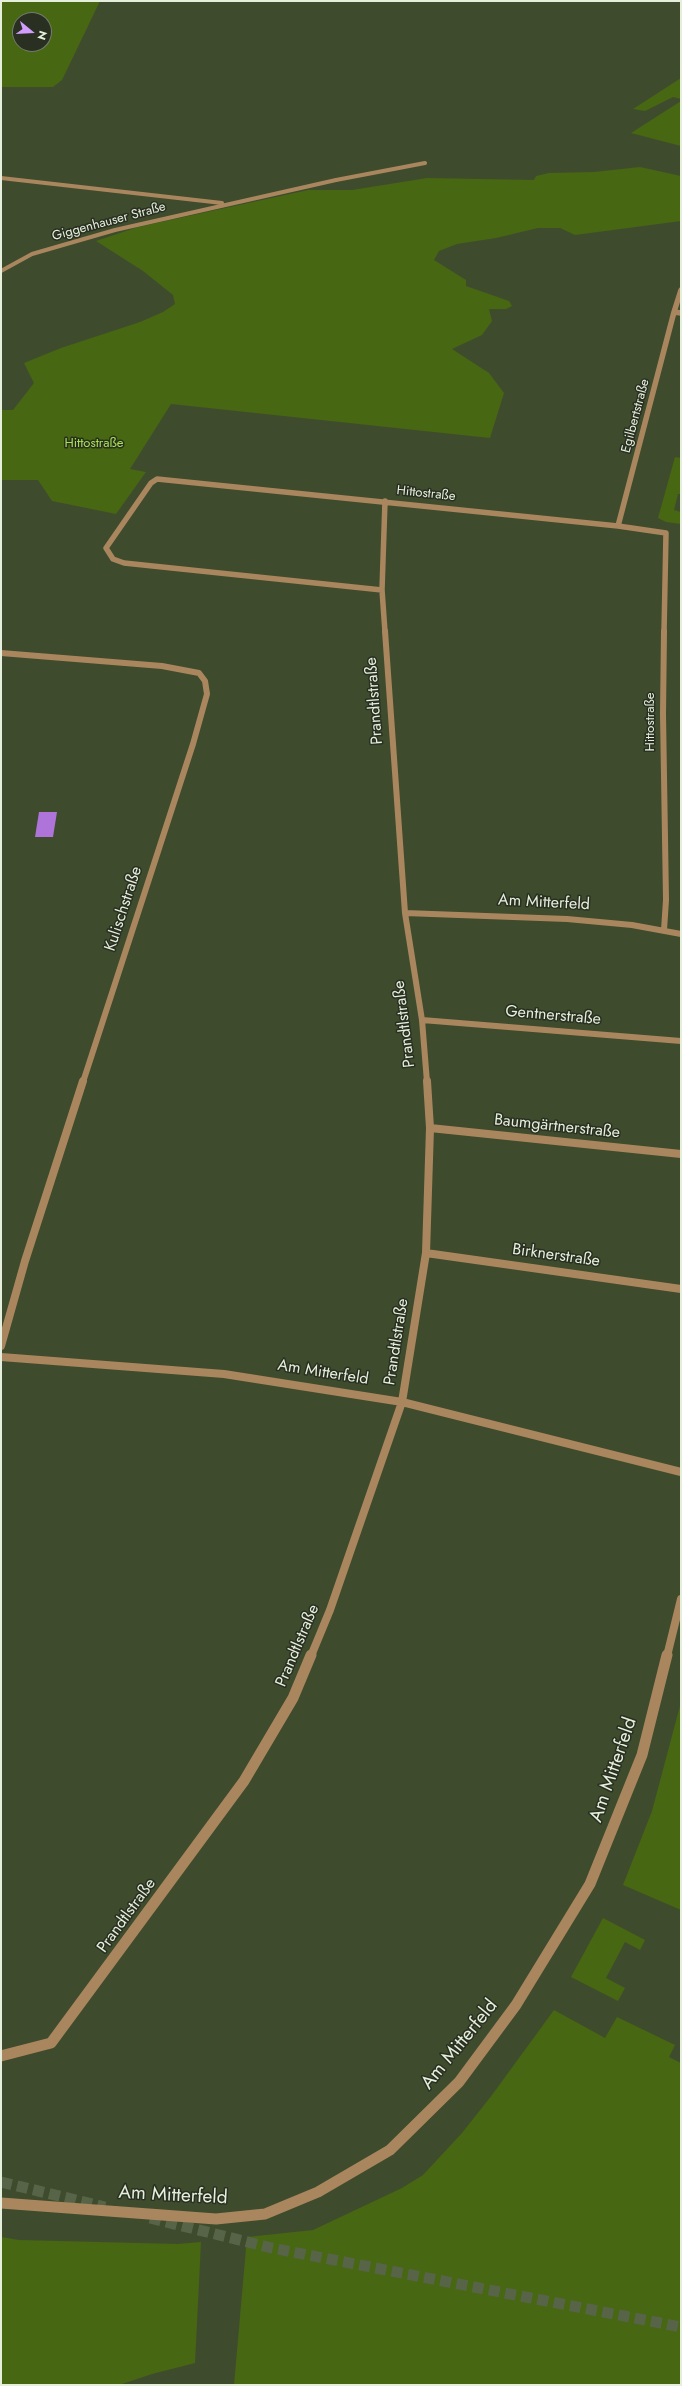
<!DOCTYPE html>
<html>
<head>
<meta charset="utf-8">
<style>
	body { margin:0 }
	#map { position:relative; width:682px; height:2386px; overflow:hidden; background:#3e4c2d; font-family:Jost,sans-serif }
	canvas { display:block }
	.frame { position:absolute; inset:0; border:2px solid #e5efdc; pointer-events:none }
	.north { position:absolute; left:12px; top:12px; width:40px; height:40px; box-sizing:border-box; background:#292f21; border:1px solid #747c6c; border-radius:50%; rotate:108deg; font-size:11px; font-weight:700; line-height:16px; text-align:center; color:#e5efdc }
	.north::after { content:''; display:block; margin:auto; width:14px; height:18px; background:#d29dfd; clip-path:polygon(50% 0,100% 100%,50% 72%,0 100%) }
</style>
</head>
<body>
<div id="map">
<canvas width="682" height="2386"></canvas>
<div class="frame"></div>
<div class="north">N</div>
</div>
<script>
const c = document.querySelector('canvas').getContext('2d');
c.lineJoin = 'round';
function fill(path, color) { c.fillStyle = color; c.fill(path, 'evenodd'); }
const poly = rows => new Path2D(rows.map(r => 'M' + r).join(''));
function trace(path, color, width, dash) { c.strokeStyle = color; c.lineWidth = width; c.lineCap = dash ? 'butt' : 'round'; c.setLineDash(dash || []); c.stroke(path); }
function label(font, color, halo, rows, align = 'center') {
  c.font = font + ' Jost,sans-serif'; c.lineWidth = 3; c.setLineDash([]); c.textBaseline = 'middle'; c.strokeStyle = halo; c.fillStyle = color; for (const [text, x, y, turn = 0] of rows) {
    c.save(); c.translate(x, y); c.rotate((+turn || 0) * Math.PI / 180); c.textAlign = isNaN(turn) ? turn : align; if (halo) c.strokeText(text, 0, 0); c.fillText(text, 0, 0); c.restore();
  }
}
fill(poly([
	[1,1,100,1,62,80,53,87,1,87],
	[20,20,44,20,44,44,20,44],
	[681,78,681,99,673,97,645,111,633,109],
	[681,101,681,146,631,133],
	[640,167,681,176,681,221,575,235,560,228,538,228,496,238,457,244,439,251,434,260,466,280,466,286,509,301,512,306,506,309,489,309,492,321,482,335,452,349,489,373,504,393,490,438,171,404,130,469,146,472,116,514,52,501,38,480,1,480,1,410,13,410,34,383,24,363,61,348,140,322,163,312,175,304,173,295,143,271,96,241,138,227,308,190,352,190,427,178,534,180,536,176,549,173,594,172],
	[675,457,681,458,681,494,678,494,674,510,681,512,681,524,666,522,658,518],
	[681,1702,681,1910,623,1885,652,1811],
	[603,1918,645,1940,640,1950,625,1942,606,1978,625,1988,618,2001,571,1977],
	[554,2010,605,2038,617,2017,675,2045,669,2057,681,2063,681,2385,234,2385,247,2237,313,2230,402,2188,423,2175,462,2133,492,2095],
	[1,2237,19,2240,178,2244,201,2242,195,2363,152,2374,119,2385,1,2385]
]), '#476712');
fill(poly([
	[39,812,57,812,53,837,35,837]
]), '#ae74d9');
trace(poly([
	[1,2182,105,2207],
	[150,2218,272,2248,681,2327]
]), '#576447', 11, [11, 5.5]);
trace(poly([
	[1,178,222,203],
	[1,271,32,254,115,230,336,180,425,163]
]), '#aa865f', 4);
trace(poly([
	[674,312,681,290],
	[618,526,674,312,681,313],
	[382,590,124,563,113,559,106,548,151,483,157,479,618,526,666,533,664,632],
	[385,632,382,590,385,501]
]), '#aa865f', 5.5);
trace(poly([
	[385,631,405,913,422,1020,427,1082],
	[1,653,162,666,199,673,205,681,207,694,193,744,83,1082],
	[405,913,567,919,632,925,681,934],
	[664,930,666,900,663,714,664,631],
	[422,1020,681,1041]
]), '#aa865f', 6);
trace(poly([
	[430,1128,681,1154],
	[426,1253,681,1289],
	[1,1346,25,1261,83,1081],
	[1,1357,224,1374,402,1402,681,1472],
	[311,1656,330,1610,402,1402,426,1253,430,1128,427,1081],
	[667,1656,681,1599]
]), '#aa865f', 8);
trace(poly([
	[1,2056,51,2043,244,1781,293,1698,311,1655],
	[1,2203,216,2219,265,2214,318,2192,390,2150,459,2082,516,2005,590,1884,642,1755,667,1655]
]), '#aa865f', 11);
label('13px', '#e5efdc', '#292f21', [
	["Giggenhauser Straße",109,222,-15],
	["Egilbertstraße",636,416,-75],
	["Hittostraße",426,494,6],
	["Hittostraße",651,722,-90]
]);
label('13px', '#a6e24f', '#292f21', [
	["Hittostraße",94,444]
]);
label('16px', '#e5efdc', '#292f21', [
	["Prandtlstraße",375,701,-94],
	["Am Mitterfeld",544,903,3],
	["Kulischstraße",124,909,-72],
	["Gentnerstraße",553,1016,5],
	["Prandtlstraße",405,1024,-97],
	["Baumgärtnerstraße",557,1127,6],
	["Birknerstraße",556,1256,8],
	["Prandtlstraße",397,1342,-81],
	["Am Mitterfeld",323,1373,9],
	["Prandtlstraße",298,1646,-67],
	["Prandtlstraße",127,1916,-54]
]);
label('19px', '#e5efdc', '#292f21', [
	["Am Mitterfeld",614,1770,-71],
	["Am Mitterfeld",460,2045,-51],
	["Am Mitterfeld",173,2196,3]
]);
</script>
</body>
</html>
